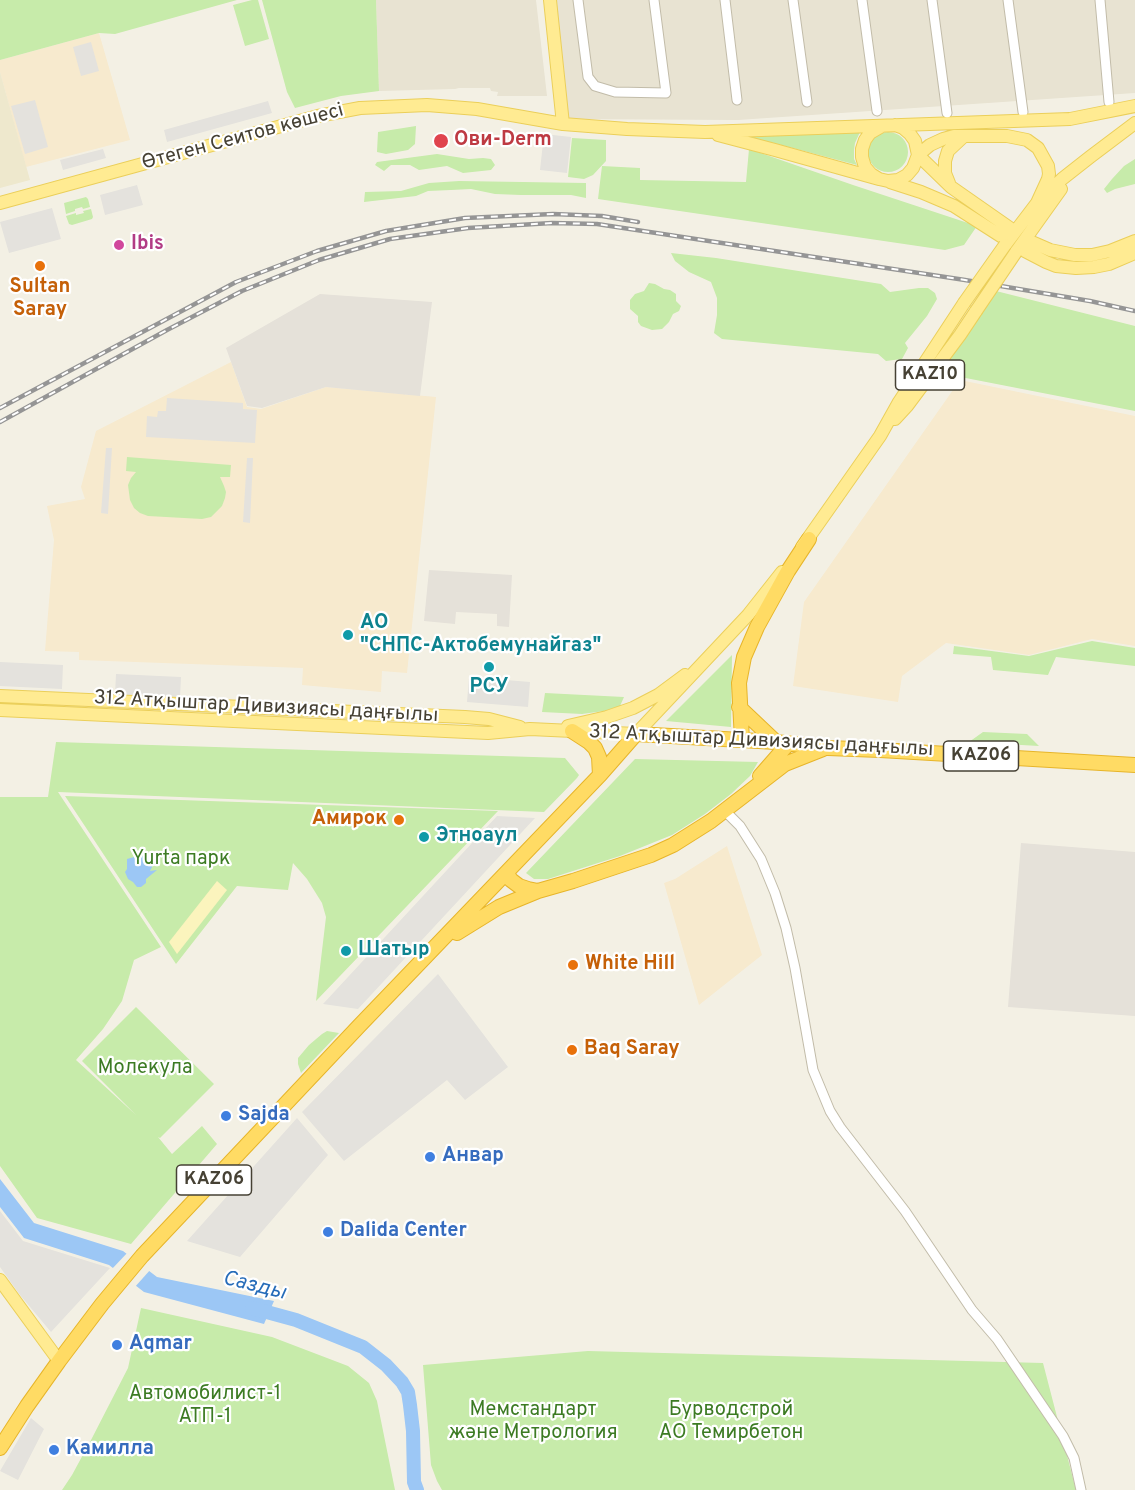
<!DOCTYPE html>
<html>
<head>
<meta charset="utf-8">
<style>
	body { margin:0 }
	canvas { display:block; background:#f3f0e4 }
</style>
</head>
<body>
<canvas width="1135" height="1490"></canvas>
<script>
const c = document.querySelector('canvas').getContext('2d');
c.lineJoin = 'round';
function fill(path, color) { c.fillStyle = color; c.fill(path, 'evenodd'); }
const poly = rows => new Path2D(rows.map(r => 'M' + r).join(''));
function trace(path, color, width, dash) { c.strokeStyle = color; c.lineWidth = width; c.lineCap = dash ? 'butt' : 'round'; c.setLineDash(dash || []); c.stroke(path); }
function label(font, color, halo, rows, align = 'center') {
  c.font = font + ' Overpass,sans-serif'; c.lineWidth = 4.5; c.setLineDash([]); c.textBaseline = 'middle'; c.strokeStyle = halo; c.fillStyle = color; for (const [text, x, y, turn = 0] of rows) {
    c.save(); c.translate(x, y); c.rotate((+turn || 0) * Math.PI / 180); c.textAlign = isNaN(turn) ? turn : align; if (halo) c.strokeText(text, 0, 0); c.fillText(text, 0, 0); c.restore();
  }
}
fill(poly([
	[376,0,536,0,547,96,497,96,498,92,491,91,490,88,459,88,455,89,379,91],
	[550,0,1135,0,1135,93,738,120,562,119]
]), '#e8e3d2');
fill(poly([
	[99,33,130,140,26,167,0,72,0,60],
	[231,362,247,407,261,409,326,387,436,397,407,673,382,671,381,692,302,685,303,668,79,660,79,652,45,651,54,540,47,506,85,499,81,487,96,431],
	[960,380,1135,416,1135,646,1092,639,1029,655,946,643,902,676,898,702,793,686,804,602],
	[727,846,762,955,699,1005,664,883,675,879]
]), '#f7eace');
fill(poly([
	[320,294,432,302,420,396,326,387,262,408,247,406,226,348],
	[429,570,512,575,509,627,497,626,497,614,456,612,455,624,424,621],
	[1021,843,1135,852,1135,1016,1008,1007]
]), '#e5e1d9');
fill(poly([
	[0,72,30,180,0,188]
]), '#eee8cd');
fill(poly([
	[0,0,237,0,115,34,99,33,0,60],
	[252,0,258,0,269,39,245,46,233,5],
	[262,0,376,0,379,91,341,96,295,108,287,92],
	[416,126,415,144,408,150,386,154,377,152,378,132],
	[860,132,855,143,854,150,854,159,857,165,770,142,742,136,768,136],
	'868 152a20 20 0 1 1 40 0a20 20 0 1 1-40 0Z',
	[572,138,606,140,606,161,593,175,584,179,568,177],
	[749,149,853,185,977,226,964,245,945,250,598,199,602,166,640,168,640,180,746,182],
	[437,154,469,159,483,158,491,159,495,165,491,170,463,173,447,166,419,170,410,165,391,165,384,171,375,165,377,162],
	[1135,159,1135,184,1115,189,1107,193,1104,189,1112,179,1124,166],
	[459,181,586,183,586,198,571,195,521,195,495,194,471,189,451,190,428,191,416,196,364,202,365,192,401,191,429,183],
	[86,197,88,199,90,207,83,209,82,207,75,209,75,211,66,214,64,203],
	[91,209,93,217,92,219,72,225,69,224,66,216,76,213,76,215,84,213,83,211],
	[671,253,716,258,881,284,890,292,919,288,928,288,935,293,937,299,927,316,905,343,908,348,902,359,886,361,878,354,722,339,714,333,717,315,717,298,711,282,689,272,675,261],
	[649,283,655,284,664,289,670,290,676,294,676,301,681,306,679,311,673,314,669,322,662,329,652,330,641,326,638,322,638,316,630,309,630,300,635,294,644,291],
	[996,291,1135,326,1135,411,940,373],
	[127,457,231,465,230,477,220,477,224,486,226,492,225,498,222,506,211,517,202,519,148,516,140,513,134,508,130,500,128,485,131,478,136,472,126,471],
	[1092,641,1135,648,1135,666,1056,657,1048,675,993,670,991,657,953,654,954,646,1029,656],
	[732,655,731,727,666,721],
	[545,693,624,697,620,706,604,711,582,714,542,712],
	[983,732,1027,734,1039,746,969,742],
	[56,742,565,758,579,775,577,778,544,812,58,792,161,947,134,960,122,1001,103,1029,76,1060,136,1115,82,1061,136,1007,214,1084,160,1138,158,1137,172,1154,202,1126,217,1144,131,1244,37,1218,0,1166,0,797,48,797],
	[635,759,758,762,750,776,731,794,705,814,672,835,620,856,548,879,534,879,526,873],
	[65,796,498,811,316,1001,326,917,322,903,307,879,293,863,288,890,237,886,176,964],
	[327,1031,339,1033,301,1073,298,1064,298,1058,309,1045,322,1034],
	[141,1308,272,1337,348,1366,369,1383,377,1401,395,1490,62,1490,72,1475,91,1440,128,1368],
	[588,1351,1043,1363,1076,1490,442,1490,437,1481,431,1465,423,1365]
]), '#c7ebaa');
fill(poly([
	[217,881,227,890,177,954,169,942]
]), '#fbf4bd');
fill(poly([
	[91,42,99,71,81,76,73,47],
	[35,100,48,147,25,154,11,106],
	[268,101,272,113,167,142,164,130],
	[544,134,571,137,567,173,540,170],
	[103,149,106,158,63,170,60,160],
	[137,185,143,205,105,215,100,195],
	[52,208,61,239,9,253,0,222],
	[167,398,243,403,243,409,257,410,255,443,146,437,147,416,157,417,158,411,166,411],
	[106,448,112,448,108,514,101,513],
	[247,458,253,458,250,523,243,522],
	[0,662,63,665,62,689,0,686],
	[116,674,181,677,180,698,115,695],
	[469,677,530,682,528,707,467,702],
	[497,816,535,818,358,1009,323,1004],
	[438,974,508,1067,465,1100,447,1080,344,1161,302,1112],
	[297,1118,328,1155,240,1257,187,1241],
	[0,1211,23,1241,110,1268,51,1332,20,1295,0,1267],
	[31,1418,44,1429,18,1480,0,1471]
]), '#e4e2dd');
fill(poly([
	[148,855,152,858,154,863,150,871,157,870,146,879,146,883,141,887,137,887,133,882,128,879,125,872,127,869,127,859,134,857,138,860,142,856],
	[0,1179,34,1223,123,1251,157,1277,274,1301,264,1324,144,1292,109,1265,24,1238,0,1207]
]), '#9cc7f5');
fill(poly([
	[129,1251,151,1269,134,1288,111,1270]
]), '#f3f0e4');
trace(poly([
	[252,1308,296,1320,363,1347,386,1365,402,1382,408,1392,410,1405,413,1431,414,1482,417,1490]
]), '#9cc7f5', 14);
const minor = poly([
	[578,0,588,77,595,86,615,92,666,93,654,0],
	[725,0,737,100],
	[793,0,807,102],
	[862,0,877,111],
	[932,0,947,113],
	[1008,0,1023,112],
	[1100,0,1109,102],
	[725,811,740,826,761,859,775,893,786,928,795,968,813,1070,830,1111,840,1127,905,1211,972,1310,997,1339,1063,1436,1074,1458,1081,1490]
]);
const major = poly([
	[550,0,563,124],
	[882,126,870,133,865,140,862,149,862,157,865,167,871,174,879,179,888,181,898,180,907,175,913,168,918,155,915,141,910,134,903,128,895,125],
	[718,135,775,150,879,179],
	[918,155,930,145,943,139,954,136,1007,136,1027,140,1038,148,1048,166,1049,174,1048,179,1037,203],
	[918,155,951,187,1014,231],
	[890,182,921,192,954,206,1007,240],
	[949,183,945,173,945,161,948,151,964,136],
	[0,203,318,116,360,108,427,105,477,109,563,124,627,129,705,132,1070,119,1135,106],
	[1027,240,1050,250,1075,255,1092,255,1110,251,1135,241],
	[1005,245,1037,203,1062,179,1090,157,1135,123],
	[1021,249,1046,262,1056,266,1076,268,1094,267,1109,264,1135,253],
	[1016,252,1061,189],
	[895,419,907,406,960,335,976,311],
	[802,547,880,436,899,402,964,303],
	[0,696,465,717,489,719,520,727],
	[0,710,488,733,530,729,636,734,748,615,782,572],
	[568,726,607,717,633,708,658,695,685,675],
	[0,1280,59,1361]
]);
const highway = poly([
	[739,707,776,742],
	[572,731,589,742,595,748,599,757,600,775],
	[742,740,739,683,744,657,757,627,788,571,809,539],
	[760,776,788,744],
	[507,874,511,880,519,886,528,889,538,891],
	[457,933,499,907,538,891,573,881,651,855,673,845,711,821,785,764,823,749],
	[0,1448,27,1406,59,1361,102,1304,142,1256,360,1025,600,775,636,734,776,742,828,748,880,750,1135,765]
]);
trace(minor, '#c2bca9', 11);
trace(major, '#ebcf5a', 14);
trace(highway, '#e7b52a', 16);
trace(minor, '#fff', 9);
trace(major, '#ffeb92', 12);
trace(highway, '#ffdb64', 14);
const rail = poly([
	[0,408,236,282,317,251,386,231,465,218,553,214,602,216,638,222],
	[0,422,167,330,242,291,319,260,390,239,468,228,552,223,597,224,965,280,1090,301,1135,311]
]);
trace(rail, '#959595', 4.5);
trace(rail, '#fff', 2, [7]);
const majorBridge = poly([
	[964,303,1005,245],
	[976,311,1016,252]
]);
trace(majorBridge, '#ebcf5a', 14, []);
trace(majorBridge, '#ffeb92', 12);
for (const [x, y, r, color] of [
	[441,141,8,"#e0444e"],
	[119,245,6,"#d1479c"],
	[40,266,6,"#e8710a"],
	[348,635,6,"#0f9aa8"],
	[489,667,6,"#0f9aa8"],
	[399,820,6,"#e8710a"],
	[424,837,6,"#0f9aa8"],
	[346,951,6,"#0f9aa8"],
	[573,965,6,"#e8710a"],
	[572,1050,6,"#e8710a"],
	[226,1116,6,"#3f7fe0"],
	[430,1157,6,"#3f7fe0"],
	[328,1232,6,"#3f7fe0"],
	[117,1345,6,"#3f7fe0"],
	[54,1450,6,"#3f7fe0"]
]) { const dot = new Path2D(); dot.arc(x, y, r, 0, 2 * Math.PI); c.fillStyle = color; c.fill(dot); trace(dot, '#fff', 2); }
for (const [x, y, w] of [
	[930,375,69],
	[981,756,75],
	[214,1180,75]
]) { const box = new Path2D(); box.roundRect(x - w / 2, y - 15, w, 30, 4.5); c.fillStyle = '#fff'; c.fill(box); trace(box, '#464134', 1.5); }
label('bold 18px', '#464134', null, [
	["KAZ10",930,375],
	["KАZ06",981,756],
	["KАZ06",214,1180]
]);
label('20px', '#464134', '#fff', [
	["Өтеген Сеитов көшесі",243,138,-15],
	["312 Атқыштар Дивизиясы даңғылы",266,708,3],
	["312 Атқыштар Дивизиясы даңғылы",761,742,3]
]);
label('bold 20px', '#be3a42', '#fff', [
	["Ови-Derm",454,141]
], 'left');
label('bold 20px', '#b23c85', '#fff', [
	["Ibis",131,245]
], 'left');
label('bold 20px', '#c56008', '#fff', [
	["Sultan",40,288,"center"],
	["Saray",40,311,"center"],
	["Амирок",387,820,"right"],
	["White Hill",585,965],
	["Baq Saray",584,1050]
], 'left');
label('bold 20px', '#0d838f', '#fff', [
	["АО",360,624],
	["\"СНПС-Актобемунайгаз\"",360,647],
	["РСУ",489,688,"center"],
	["Этноаул",436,837],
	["Шатыр",358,951]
], 'left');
label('20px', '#3c7b23', '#fff', [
	["Yurta парк",181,860],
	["Молекула",145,1069],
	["Автомобилист-1",205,1395],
	["АТП-1",205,1418],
	["Мемстандарт",533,1411],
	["және Метрология",533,1434],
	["Бурводстрой",731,1411],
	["АО Темирбетон",731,1434]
]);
label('bold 20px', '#366cbe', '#fff', [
	["Sajda",238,1116],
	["Анвар",442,1157],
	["Dalida Center",340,1232],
	["Aqmar",129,1345],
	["Камилла",66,1450]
], 'left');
label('italic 21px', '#266cb9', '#fff', [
	["Сазды",254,1287,14]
]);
</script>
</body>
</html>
